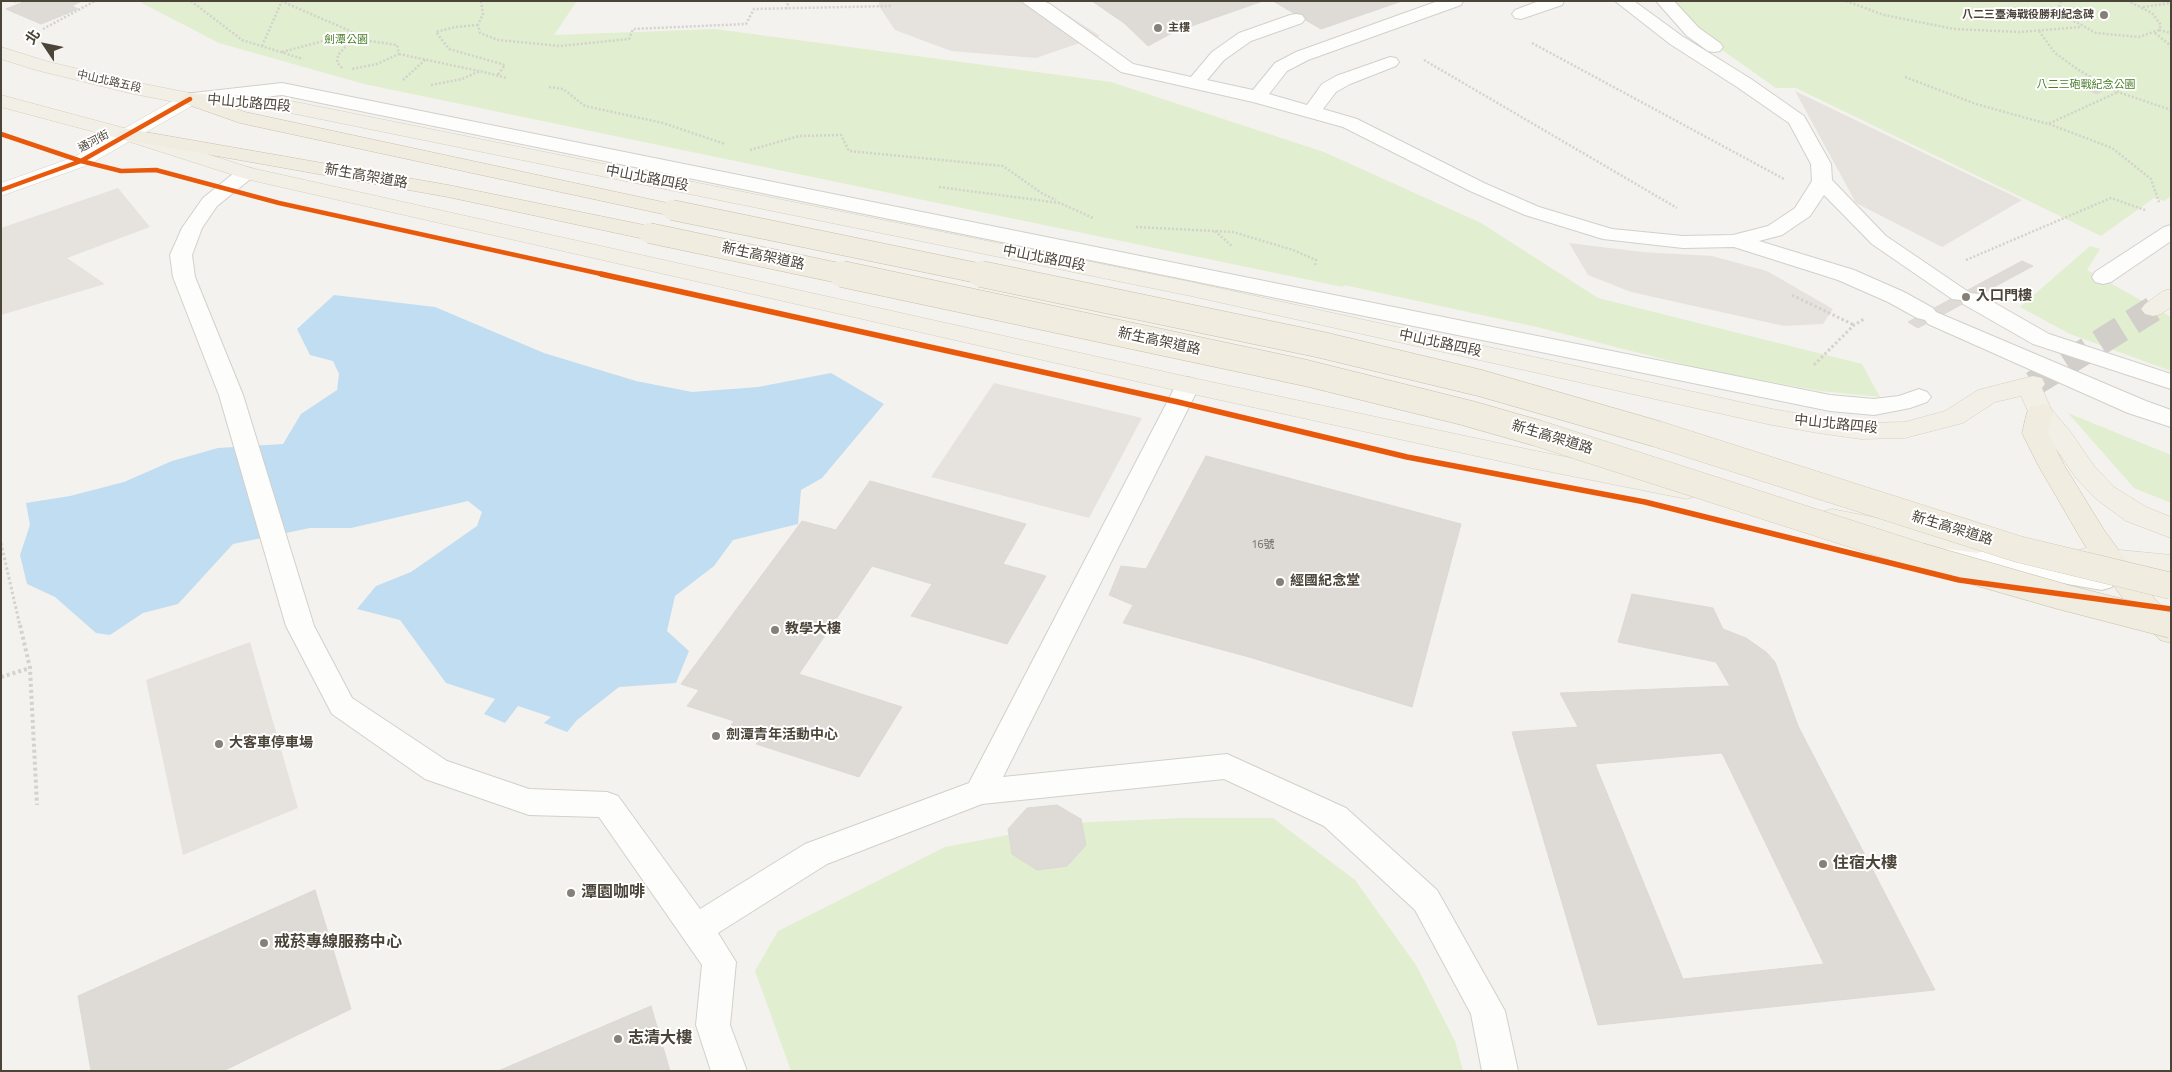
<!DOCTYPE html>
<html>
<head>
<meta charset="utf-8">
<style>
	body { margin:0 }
	#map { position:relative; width:2172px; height:1072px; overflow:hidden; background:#f4f2ee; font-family:"Titillium Web","Noto Sans TC",sans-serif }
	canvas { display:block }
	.frame { position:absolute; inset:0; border:2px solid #4b4439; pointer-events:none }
	.north { position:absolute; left:20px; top:20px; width:50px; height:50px; -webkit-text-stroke:4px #fff; paint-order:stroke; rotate:304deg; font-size:14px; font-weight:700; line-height:20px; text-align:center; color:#4b4439 }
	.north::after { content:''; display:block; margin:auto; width:18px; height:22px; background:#4b4439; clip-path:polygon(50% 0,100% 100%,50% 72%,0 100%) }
</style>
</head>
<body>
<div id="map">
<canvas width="2172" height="1072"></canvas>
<div class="frame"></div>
<div class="north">北</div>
</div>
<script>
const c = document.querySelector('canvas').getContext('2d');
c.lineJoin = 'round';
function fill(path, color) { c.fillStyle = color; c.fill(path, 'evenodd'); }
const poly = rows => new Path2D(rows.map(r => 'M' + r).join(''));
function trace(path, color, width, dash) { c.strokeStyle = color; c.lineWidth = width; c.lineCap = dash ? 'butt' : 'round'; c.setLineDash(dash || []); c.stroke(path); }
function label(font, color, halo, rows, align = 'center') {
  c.font = font + ' "Titillium Web","Noto Sans TC",sans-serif'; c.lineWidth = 4; c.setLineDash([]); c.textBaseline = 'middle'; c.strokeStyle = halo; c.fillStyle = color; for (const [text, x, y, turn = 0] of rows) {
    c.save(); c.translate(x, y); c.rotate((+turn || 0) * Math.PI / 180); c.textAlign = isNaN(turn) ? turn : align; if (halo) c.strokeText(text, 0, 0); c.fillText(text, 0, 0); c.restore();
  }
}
fill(poly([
	[138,1,577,1,554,35,715,29,1111,82,1324,152,1481,223,1598,298,1862,364,1880,397,1820,391,1702,369,1537,327,1344,285,1343,287,364,84,219,43],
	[1660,1,2171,1,2171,196,2164,201,2154,198,2101,236,1796,88,1776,88,1674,16],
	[2090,246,2100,249,2087,270,2171,317,2171,371,2070,334,2020,307],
	[2068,413,2171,455,2171,503,2134,488],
	[1183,818,1273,818,1355,880,1416,965,1455,1041,1463,1071,791,1071,755,971,778,931,945,847,1071,823]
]), '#e1eecf');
fill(poly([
	[879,1,1046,1,1100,36,1036,58,951,51,895,30,879,6],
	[1795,91,2022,200,1942,247,1856,203],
	[118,188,150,227,67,258,105,284,1,315,1,228],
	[1569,243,1642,252,1712,256,1767,271,1833,309,1823,324,1784,326,1631,292,1588,275],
	[994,383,1142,418,1089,518,931,477],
	[250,642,298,808,183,855,146,680]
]), '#e6e3df');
fill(poly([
	[334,295,435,307,544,353,636,381,692,392,758,387,831,373,884,404,822,478,801,490,798,524,733,540,714,566,675,596,667,631,689,651,676,683,619,687,577,720,567,732,544,723,551,717,518,706,505,723,484,714,495,699,446,683,400,620,357,609,376,586,411,572,477,526,482,512,468,501,351,528,310,528,233,544,178,604,143,613,110,635,96,633,55,597,27,584,20,555,30,525,26,503,70,496,124,482,172,461,218,448,283,444,301,414,337,390,339,374,333,361,310,355,297,329]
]), '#c0ddf1');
const building = poly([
	[26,1,82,1,72,6,78,9,41,24,6,9,26,1],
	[1092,1,1263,1,1174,32,1148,46,1124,23,1092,1],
	[1273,1,1402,1,1321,29,1273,1],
	[2076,78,2104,90,2097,94,2069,81,2076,78],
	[2022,261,2033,266,1918,328,1908,322,2022,261],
	[1206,456,1461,524,1412,707,1249,657,1123,623,1133,605,1109,595,1121,566,1146,569,1206,456],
	[870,481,1026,524,1003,564,1046,576,1007,644,911,616,932,584,872,566,799,674,902,707,859,777,756,744,763,735,731,725,734,721,687,706,699,690,681,684,802,521,836,530,870,481],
	[1632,594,1713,608,1723,629,1746,638,1766,652,1775,662,1798,726,1935,990,1598,1025,1512,732,1578,727,1560,693,1730,686,1716,662,1618,642,1632,594],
	[1722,753,1824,964,1683,979,1595,764,1722,753],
	[1057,805,1081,819,1086,845,1067,866,1037,870,1012,854,1008,829,1027,808,1057,805],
	[315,890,351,1009,223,1071,91,1071,78,996,315,890],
	[651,1006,670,1071,498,1071,651,1006]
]);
fill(building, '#dedbd6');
trace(building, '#dcd9d4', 1);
trace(poly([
	[2033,384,2153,309]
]), '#d2cfca', 26, [26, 13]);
const service = poly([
	[1021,1,1043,1,1050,4,1133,64,1191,77,1212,52,1239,33,1290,15,1296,14,1302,15,1305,19,1302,23,1251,41,1224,60,1207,80,1253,90,1275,63,1296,52,1438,1,1463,1,1461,5,1308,60,1287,71,1269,94,1307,105,1322,84,1336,76,1390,57,1396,58,1399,62,1396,66,1350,84,1336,92,1323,109,1357,119,1484,183,1539,207,1612,229,1683,236,1733,235,1768,226,1795,208,1812,181,1811,164,1789,123,1737,87,1670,44,1615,1,1634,1,1682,36,1751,79,1804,116,1831,164,1832,180,1886,236,1970,293,1979,294,2049,334,2171,374,2171,389,2033,344,1963,304,1961,300,1952,299,1872,244,1824,195,1810,216,1782,235,1759,241,1854,270,1904,292,1933,308,1936,312,2146,401,2171,410,2171,427,2128,413,1928,324,1925,320,1917,318,1888,302,1838,280,1734,247,1683,248,1603,239,1525,215,1470,191,1343,127,1253,102,1121,72,1021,1],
	[1539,1,1564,1,1562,5,1521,19,1515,18,1512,14,1515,10,1539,1],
	[1656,1,1674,1,1699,28,1720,43,1723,47,1720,51,1714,52,1708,51,1687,36,1656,1],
	[282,83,1830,395,1874,399,1899,396,1919,389,1927,392,1931,397,1927,402,1910,408,1874,415,1830,411,282,95,193,105,186,103,184,99,186,95,193,93,282,83],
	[246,167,253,169,256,173,253,177,217,206,202,228,192,255,195,277,243,395,314,626,352,698,447,761,529,789,607,792,618,796,700,909,805,844,969,783,1176,385,1180,380,1188,377,1196,380,1200,385,1003,777,1227,754,1346,808,1437,890,1505,1011,1518,1071,1482,1071,1471,1014,1415,910,1324,826,1224,779,982,804,827,864,718,933,736,962,730,1025,747,1071,711,1071,696,1025,702,965,599,817,529,815,425,779,332,714,286,626,219,395,173,277,170,255,182,228,203,198,239,169,246,167],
	[2171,225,2171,241,2111,282,2103,284,2095,282,2092,277,2095,272,2164,227,2171,225],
	[1935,533,2015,555,2102,570,2112,573,2116,580,2112,587,2102,590,2015,575,1926,549,1922,542,1926,535,1935,533]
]);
const minor = poly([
	[190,93,197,95,200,99,197,103,88,165,1,196,1,183,74,157,183,95,190,93]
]);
const primary = poly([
	[1,47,49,62,129,81,190,93,271,97,1191,282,1772,409,1818,417,1861,423,1905,422,1945,411,1978,390,2033,376,2042,378,2045,384,2042,388,2051,409,2070,431,2094,466,2114,487,2146,507,2171,517,2171,538,2126,521,2096,499,2076,478,2052,443,2031,418,2021,396,1995,402,1963,423,1905,438,1861,439,1818,433,1772,425,1191,296,271,109,190,105,129,93,36,70,1,59,1,47],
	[1,95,135,131,251,168,1188,377,1536,451,1687,481,1696,484,1700,490,1696,496,1687,499,1536,469,1188,393,246,179,121,139,1,107,1,95],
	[2171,289,2171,307,2161,314,2153,316,2145,314,2141,309,2145,304,2163,291,2171,289],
	[1832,509,1903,523,1977,533,1987,536,1991,543,1987,550,1977,553,1903,543,1822,526,1818,519,1822,512,1832,509],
	[2089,547,2171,555,2171,575,2089,567,2079,564,2075,557,2079,550,2089,547]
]);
const trunk = poly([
	[190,93,245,112,672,204,680,205,683,210,680,215,672,216,240,123,183,103,180,99,183,95,190,93],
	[128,129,448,185,649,226,657,228,660,233,657,238,649,240,448,197,121,139,118,135,121,131,128,129],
	[2040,404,2049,406,2053,412,2048,433,2064,465,2104,530,2154,598,2171,615,2171,643,2160,640,2134,614,2084,544,2038,465,2022,433,2027,412,2031,406,2040,404]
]);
trace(service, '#d2d0cb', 2);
trace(minor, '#d2d0cb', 1);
trace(primary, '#d6cebb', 1);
trace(trunk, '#ccbfa9', 1);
trace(poly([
	[14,1,18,3],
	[191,1,242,40,303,59],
	[281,1,348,30,362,39],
	[481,1,483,14,478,25,480,33,498,40,560,46,629,39,633,29,746,24,754,9,891,6],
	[1846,1,1884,15,1954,29,2020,32,2081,27],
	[2061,1,2059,7,2061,14,2096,33,2139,37,2159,30,2161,25,2152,13,2128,1],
	[2143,7,2171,3],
	[786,9,789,1],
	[478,25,455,27,436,32,449,49,505,65,497,76],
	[43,29,95,1],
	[2159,30,2171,33],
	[2039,31,2055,53,2080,71,2118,92,2171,110],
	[2155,33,2171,46],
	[1532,43,1784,179],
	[262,46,282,1],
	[282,52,353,33],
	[399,54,479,71],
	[1424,60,1677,208],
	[342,68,337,62,338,55,347,45,363,40,397,45,399,54,377,64,352,69],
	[1905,77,1976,104,2048,124,2118,92],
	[403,80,426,59],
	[431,85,462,79,480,71,507,78],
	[549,87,563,89,585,106,663,123,725,144],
	[2049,124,2112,148,2151,179,2159,202],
	[750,150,799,136,841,135,849,151,1003,166,1043,194,1056,200],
	[939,187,1060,203,1093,218],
	[1136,227,1233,232,1293,250,1316,260,1315,266],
	[1215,231,1233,247],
	[1966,260,2111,198,2145,210]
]), '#d3d2cc', 2.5, [2, 2]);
trace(poly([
	[1792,295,1854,325],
	[1814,365,1854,325,1864,319],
	[1,543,20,626]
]), '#d3d2cc', 3, [2.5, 2.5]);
trace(poly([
	[20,625,30,668,37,805],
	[1,677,30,668]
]), '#d3d2cc', 4, [3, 3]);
fill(service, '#fdfdfc');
fill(minor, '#fdfdfc');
fill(primary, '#f2efe6');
fill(trunk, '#f0ece0');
const trunkBridgeFar1 = poly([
	[672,210,987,275],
	[649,233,848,275]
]);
const trunkBridge = poly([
	[842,274,1306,373,1467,413,1537,433,1920,556,2063,597,2171,625],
	[981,274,1322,345,1480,383,1657,434,2018,549,2171,586]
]);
trace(trunkBridgeFar1, '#ccbfa9', 21, []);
trace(trunkBridge, '#ccbfa9', 27, []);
trace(trunkBridgeFar1, '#f0ece0', 20);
trace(trunkBridge, '#f0ece0', 26);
trace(poly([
	[1,134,81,161,121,171,156,170,279,203,606,275],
	[1,190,81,161,190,99]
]), '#e8590c', 4.5);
trace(poly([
	[601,274,1178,402,1407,457,1645,502,1959,580,2171,609]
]), '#e8590c', 5.5);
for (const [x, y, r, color] of [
	[2104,15,5,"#868178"],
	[1158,28,5,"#868178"],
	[1966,297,5,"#868178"],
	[1280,582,5,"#868178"],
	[775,630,5,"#868178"],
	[716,736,5,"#868178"],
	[219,744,5,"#868178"],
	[1823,864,5,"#868178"],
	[571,893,5,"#868178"],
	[264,943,5,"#868178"],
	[618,1039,5,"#868178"]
]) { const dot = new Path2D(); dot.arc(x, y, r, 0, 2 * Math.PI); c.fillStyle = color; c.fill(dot); trace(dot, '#fff', 2); }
label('bold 11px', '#4b4439', '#fff', [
	["八二三臺海戰役勝利紀念碑",2094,15],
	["主樓",1168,28,"left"]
], 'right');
label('11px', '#4a7f2a', '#fff', [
	["劍潭公園",346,40],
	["八二三砲戰紀念公園",2086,85]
]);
label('11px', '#4b4439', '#fff', [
	["中山北路五段",109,82,13],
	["通河街",94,142,-28]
]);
label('11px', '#706a61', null, [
	["16號",1263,545]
]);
label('14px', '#4b4439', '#fff', [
	["中山北路四段",249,104,5],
	["新生高架道路",366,177,10],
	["中山北路四段",647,179,11],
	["新生高架道路",763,257,12],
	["中山北路四段",1044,259,11],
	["新生高架道路",1159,342,12],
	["中山北路四段",1440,344,12],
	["中山北路四段",1836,425,6],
	["新生高架道路",1552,438,17],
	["新生高架道路",1952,529,17]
]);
label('bold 14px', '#4b4439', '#fff', [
	["入口門樓",1976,297],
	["經國紀念堂",1290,582],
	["教學大樓",785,630],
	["劍潭青年活動中心",726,736],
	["大客車停車場",229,744]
], 'left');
label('bold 16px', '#4b4439', '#fff', [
	["住宿大樓",1833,864],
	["潭園咖啡",581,893],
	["戒菸專線服務中心",274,943],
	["志清大樓",628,1039]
], 'left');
</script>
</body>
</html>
